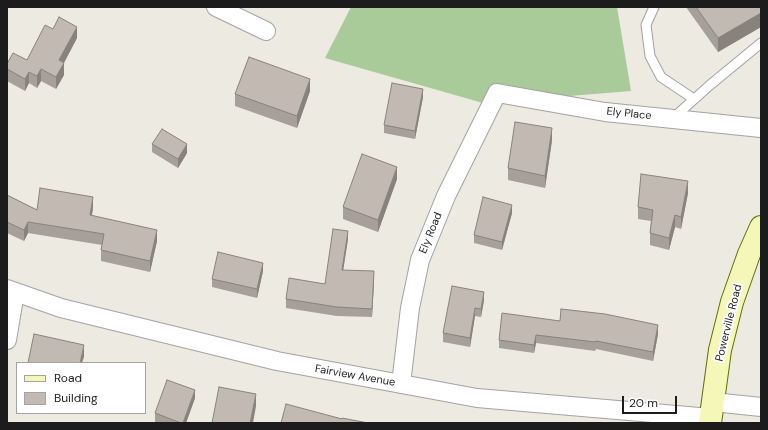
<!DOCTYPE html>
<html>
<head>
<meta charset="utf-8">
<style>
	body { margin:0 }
	#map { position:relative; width:768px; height:430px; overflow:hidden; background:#edeae2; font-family:"DM Sans",sans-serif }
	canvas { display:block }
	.frame { position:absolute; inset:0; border:8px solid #1c1c1c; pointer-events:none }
	.legend { position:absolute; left:16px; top:362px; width:130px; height:52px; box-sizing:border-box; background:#fff; border:1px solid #a4a4a4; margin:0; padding:5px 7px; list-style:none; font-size:12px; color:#1c1c1c }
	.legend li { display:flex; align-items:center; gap:8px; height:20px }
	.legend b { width:20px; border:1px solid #a4a4a4 }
	.scale { position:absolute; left:622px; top:396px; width:55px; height:18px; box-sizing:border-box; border:2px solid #1c1c1c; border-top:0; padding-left:5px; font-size:12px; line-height:14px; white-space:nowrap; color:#1c1c1c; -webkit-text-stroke:3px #fff; paint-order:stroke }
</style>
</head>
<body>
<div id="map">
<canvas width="768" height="430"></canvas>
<div class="frame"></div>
<ul class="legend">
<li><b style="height:5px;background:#f4f7b7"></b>Road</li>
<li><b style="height:11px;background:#c2b9b2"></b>Building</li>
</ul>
<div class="scale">20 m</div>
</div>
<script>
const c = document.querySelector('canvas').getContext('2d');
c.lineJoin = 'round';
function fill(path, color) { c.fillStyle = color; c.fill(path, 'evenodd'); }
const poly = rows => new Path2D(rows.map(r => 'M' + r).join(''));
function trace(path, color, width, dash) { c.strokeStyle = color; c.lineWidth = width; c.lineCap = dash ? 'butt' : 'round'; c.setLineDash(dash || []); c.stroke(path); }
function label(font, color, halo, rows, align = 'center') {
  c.font = font + ' "DM Sans",sans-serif'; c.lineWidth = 4; c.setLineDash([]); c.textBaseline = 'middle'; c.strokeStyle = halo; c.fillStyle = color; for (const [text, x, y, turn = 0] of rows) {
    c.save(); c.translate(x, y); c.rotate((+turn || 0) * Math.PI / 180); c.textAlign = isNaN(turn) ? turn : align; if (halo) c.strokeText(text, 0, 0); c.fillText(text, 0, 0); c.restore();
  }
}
fill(poly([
	[351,7,617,7,631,91,483,103,325,58]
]), '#a8cb99');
const lane = poly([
	[654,7,646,25,650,56,661,77,694,99],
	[672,119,710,85,761,43]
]);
const street = poly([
	[216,7,266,31],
	[7,289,61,308,277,361,477,398,711,418],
	[7,340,15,292],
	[401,384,410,308,420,260,446,196,497,93,605,112,761,128],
	[713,402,761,407]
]);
const secondary = poly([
	[710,423,720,350,732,302,749,254,761,227]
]);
trace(lane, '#a3a3a3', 11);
trace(street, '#a3a3a3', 20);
trace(secondary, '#646e09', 24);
trace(lane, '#fff', 9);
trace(street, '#fff', 18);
trace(secondary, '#f4f7b7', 22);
fill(poly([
	[686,7,761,7,761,27,718,52],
	[77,38,64,63,64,75,56,89,41,81,37,88,29,83,25,91,7,81,7,64,27,60],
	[310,91,297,128,235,106,235,94],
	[423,97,415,139,384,133,384,125],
	[552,140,545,188,508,180,508,168],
	[152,144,187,153,178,168,152,152],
	[397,179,378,232,343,219,343,207],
	[688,193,681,229,675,227,669,250,650,245,650,233,651,221,638,219,638,207],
	[7,195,37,210,93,208,92,215,157,241,150,272,101,261,101,250,102,245,28,233,24,241,7,233],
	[512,213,502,250,474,243,474,235],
	[348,239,343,270,374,280,372,317,337,316,286,308,286,299,325,284],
	[263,271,257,298,212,287,212,279],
	[484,300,481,317,475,316,470,347,443,342,443,333],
	[560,321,658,334,653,361,596,349,595,351,536,343,534,353,499,348,499,340],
	[195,398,186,423,159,423,155,422,155,413]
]), '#a79f99');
fill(poly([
	[761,13,761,27,718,52,718,38],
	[77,27,77,38,59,72,59,60],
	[64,63,64,75,56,89,56,77],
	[41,69,41,81,37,88,37,76],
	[29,72,29,83,25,91,25,79],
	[310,79,310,91,297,128,297,116],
	[423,89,423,97,415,139,415,131],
	[552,128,552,140,545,188,545,176],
	[187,144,187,153,178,168,178,159],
	[397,167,397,179,378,232,378,220],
	[688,181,688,193,681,229,681,217],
	[93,197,93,208,90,226,90,215],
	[512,205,512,213,502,250,502,242],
	[675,215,675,227,669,250,669,238],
	[28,222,28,233,24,241,24,230],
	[157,230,157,241,150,272,150,261],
	[348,231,348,239,342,278,342,270],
	[263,263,263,271,257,298,257,289],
	[374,271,374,280,372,317,372,309],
	[484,292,484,300,481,317,481,309],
	[475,308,475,316,470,347,470,338],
	[658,325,658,334,653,361,653,352],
	[536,335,536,343,534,353,534,345],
	[84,345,84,357,82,363,80,363],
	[195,390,195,398,186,423,183,423],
	[256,394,256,406,253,423,250,423]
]), '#88827d');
const building = poly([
	[696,7,761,7,761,13,718,38,696,7],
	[59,17,77,27,59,60,64,63,56,77,41,69,37,76,29,72,25,79,7,69,7,64,13,53,27,60,45,25,53,29,59,17],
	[249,57,310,79,297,116,235,94,249,57],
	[392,83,423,89,415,131,384,125,392,83],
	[515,122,552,128,545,176,508,168,515,122],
	[162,129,187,144,178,159,152,144,162,129],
	[362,154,397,167,378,220,343,207,362,154],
	[641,174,688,181,681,217,675,215,669,238,650,233,653,210,638,207,641,174],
	[40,188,93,197,90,215,157,230,150,261,101,250,104,234,28,222,24,230,7,222,7,195,37,210,40,188],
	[483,197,512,205,502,242,474,235,483,197],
	[333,229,348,231,342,270,374,271,372,309,337,307,286,299,289,278,325,284,333,229],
	[218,252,263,263,257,289,212,279,218,252],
	[452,286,484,292,481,309,475,308,470,338,443,333,452,286],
	[561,309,605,314,658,325,653,352,596,341,595,342,536,335,534,345,499,340,502,313,560,321,561,309],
	[34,334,84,345,80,363,28,363,34,334],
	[167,380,195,390,183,423,181,423,155,413,167,380],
	[219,387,256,394,250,423,212,423,219,387],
	[286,404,342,419,342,418,368,423,281,423,286,404]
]);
fill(building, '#c2b9b2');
trace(building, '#88827d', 1);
label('11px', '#1c1c1c', '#fff', [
	["Ely Place",629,114,6],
	["Ely Road",431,233,-68],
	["Powerville Road",729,323,-76],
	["Fairview Avenue",355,376,10]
]);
</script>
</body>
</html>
